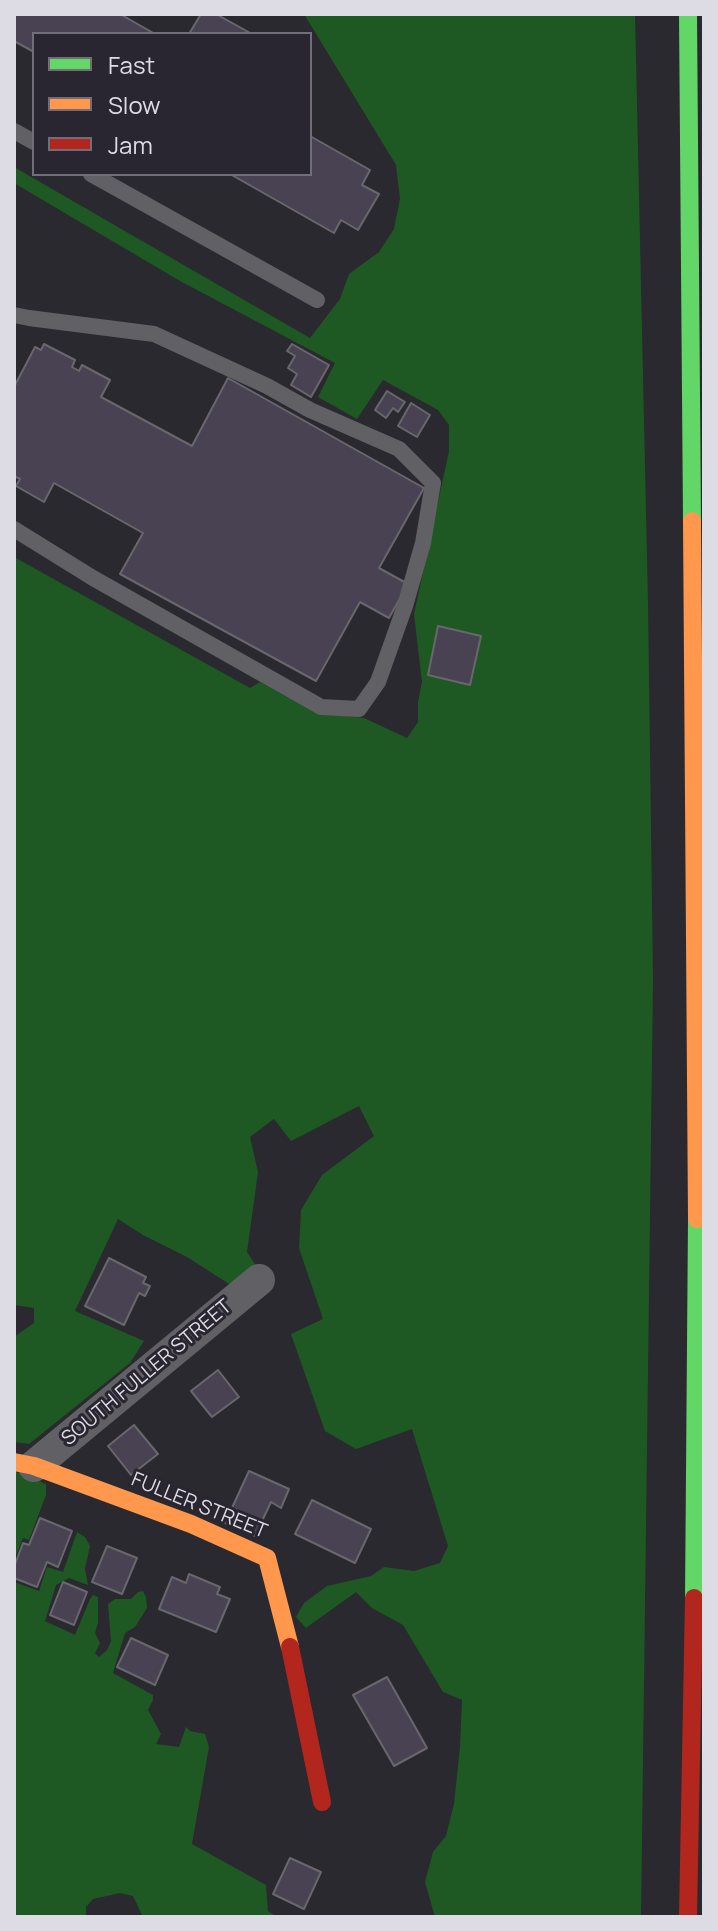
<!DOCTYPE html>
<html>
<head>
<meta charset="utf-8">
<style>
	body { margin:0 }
	#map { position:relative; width:718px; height:1931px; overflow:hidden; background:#2a292f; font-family:Manrope,sans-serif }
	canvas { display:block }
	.frame { position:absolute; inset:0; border:16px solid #dddbe3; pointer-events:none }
	.legend { position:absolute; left:32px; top:32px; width:280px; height:144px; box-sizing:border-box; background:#292632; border:2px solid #716e79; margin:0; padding:10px 14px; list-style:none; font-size:24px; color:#dddbe3 }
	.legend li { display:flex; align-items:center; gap:16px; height:40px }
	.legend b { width:40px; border:2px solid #716e79 }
</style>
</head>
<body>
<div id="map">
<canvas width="718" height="1931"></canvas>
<div class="frame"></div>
<ul class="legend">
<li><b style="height:10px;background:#63d668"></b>Fast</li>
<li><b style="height:10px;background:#ff974d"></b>Slow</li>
<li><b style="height:10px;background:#b3261e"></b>Jam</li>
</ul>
</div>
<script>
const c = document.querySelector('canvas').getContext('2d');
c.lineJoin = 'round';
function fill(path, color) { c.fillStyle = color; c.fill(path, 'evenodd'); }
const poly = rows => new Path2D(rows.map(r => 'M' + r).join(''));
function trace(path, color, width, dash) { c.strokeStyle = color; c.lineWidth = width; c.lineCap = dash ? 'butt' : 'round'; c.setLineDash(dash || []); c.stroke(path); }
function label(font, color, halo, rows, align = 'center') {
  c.font = font + ' Manrope,sans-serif'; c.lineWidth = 6; c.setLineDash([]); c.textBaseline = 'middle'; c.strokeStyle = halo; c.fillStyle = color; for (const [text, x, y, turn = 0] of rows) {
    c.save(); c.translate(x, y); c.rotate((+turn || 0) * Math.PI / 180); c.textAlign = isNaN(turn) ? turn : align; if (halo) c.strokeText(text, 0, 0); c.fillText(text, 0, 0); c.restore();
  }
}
fill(poly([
	[304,14,635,14,648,602,653,980,641,1917,435,1917,425,1882,433,1852,446,1836,454,1804,460,1747,462,1700,443,1692,403,1625,372,1608,356,1592,306,1628,296,1617,304,1603,327,1586,371,1576,384,1567,414,1571,440,1563,448,1546,412,1429,356,1449,325,1431,291,1334,323,1319,299,1248,301,1210,322,1175,374,1136,359,1106,291,1141,274,1119,250,1137,258,1172,247,1252,269,1286,251,1298,187,1257,143,1235,118,1219,75,1311,144,1341,130,1363,29,1444,14,1442,14,1337,34,1323,34,1308,14,1305,14,557,250,688,260,682,314,712,364,718,407,738,418,722,418,702,422,682,414,614,449,451,449,425,438,410,383,380,357,419,318,397,335,363,180,281,14,183,14,167,310,338,340,299,349,274,379,252,394,229,400,199,396,165],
	[14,1471,46,1484,46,1495,29,1540,23,1538,14,1560],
	[77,1532,85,1537,90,1546,85,1569,88,1585,69,1578,56,1585,45,1621,75,1635,90,1599,93,1595,98,1597,98,1623,95,1633,100,1643,95,1653,99,1657,107,1650,111,1641,108,1604,115,1599,131,1599,138,1592,143,1591,146,1597,147,1608,135,1627,125,1633,113,1673,153,1695,153,1700,148,1710,161,1734,156,1744,179,1747,186,1727,190,1731,205,1734,209,1747,192,1844,266,1885,268,1911,277,1917,143,1917,133,1896,120,1893,93,1899,86,1907,86,1917,14,1917,14,1582,39,1591,47,1567,63,1572]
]), '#1e5923');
const building = poly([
	[14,14,120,14,155,34,34,34,34,52,14,41,14,14],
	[201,14,216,14,252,34,189,34,201,14],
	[310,136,370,170,362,185,379,194,358,230,341,220,334,233,230,174,310,174,310,136],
	[44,344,75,360,72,367,79,371,82,365,110,380,101,397,192,446,228,378,424,488,379,568,408,584,389,618,360,602,316,681,120,574,143,533,54,483,44,502,16,486,20,479,14,476,14,387,35,347,41,350,44,344],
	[292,344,329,365,311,397,291,385,297,374,288,368,295,356,287,351,292,344],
	[387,391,405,402,398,412,393,408,386,418,375,410,387,391],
	[411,403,430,415,417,437,398,426,411,403],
	[438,626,481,636,470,685,428,675,438,626],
	[109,1258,146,1277,143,1283,150,1286,145,1296,139,1293,124,1325,85,1306,109,1258],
	[218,1370,239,1397,212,1417,191,1391,218,1370],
	[134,1425,158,1454,131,1475,108,1446,134,1425],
	[249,1471,289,1489,281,1508,271,1502,255,1536,225,1523,249,1471],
	[312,1500,371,1529,355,1563,295,1534,312,1500],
	[40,1518,72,1531,58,1567,47,1562,37,1587,14,1578,14,1567,23,1543,29,1545,40,1518],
	[107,1546,137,1558,122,1594,92,1582,107,1546],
	[189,1574,220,1587,217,1594,230,1599,216,1632,159,1609,172,1577,186,1583,189,1574],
	[63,1582,87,1592,74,1625,50,1615,63,1582],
	[131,1638,168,1655,155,1685,117,1667,131,1638],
	[387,1677,427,1748,394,1766,353,1695,387,1677],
	[290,1858,321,1872,304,1909,273,1894,290,1858]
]);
fill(building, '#484253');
trace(building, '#68676c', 2);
trace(poly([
	[14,131,34,142],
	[91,174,317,300],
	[14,315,29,318,154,334,267,386,310,410,399,449,433,483,423,543,405,606,378,682,359,709,321,707,93,578,14,529]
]), '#616065', 16);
trace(poly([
	[34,1466,259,1280]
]), '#616065', 32);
trace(poly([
	[688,14,692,521],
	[694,1598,697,1219]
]), '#63d668', 18);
trace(poly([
	[692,521,697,1219],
	[14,1462,34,1466,191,1524,267,1558,290,1647]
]), '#ff974d', 18);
trace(poly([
	[290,1647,322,1802],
	[688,1917,694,1598]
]), '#b3261e', 18);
label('20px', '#dddbe3', '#292632', [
	["SOUTH FULLER STREET",147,1373,-40],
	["FULLER STREET",199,1506,22]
]);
</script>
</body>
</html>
